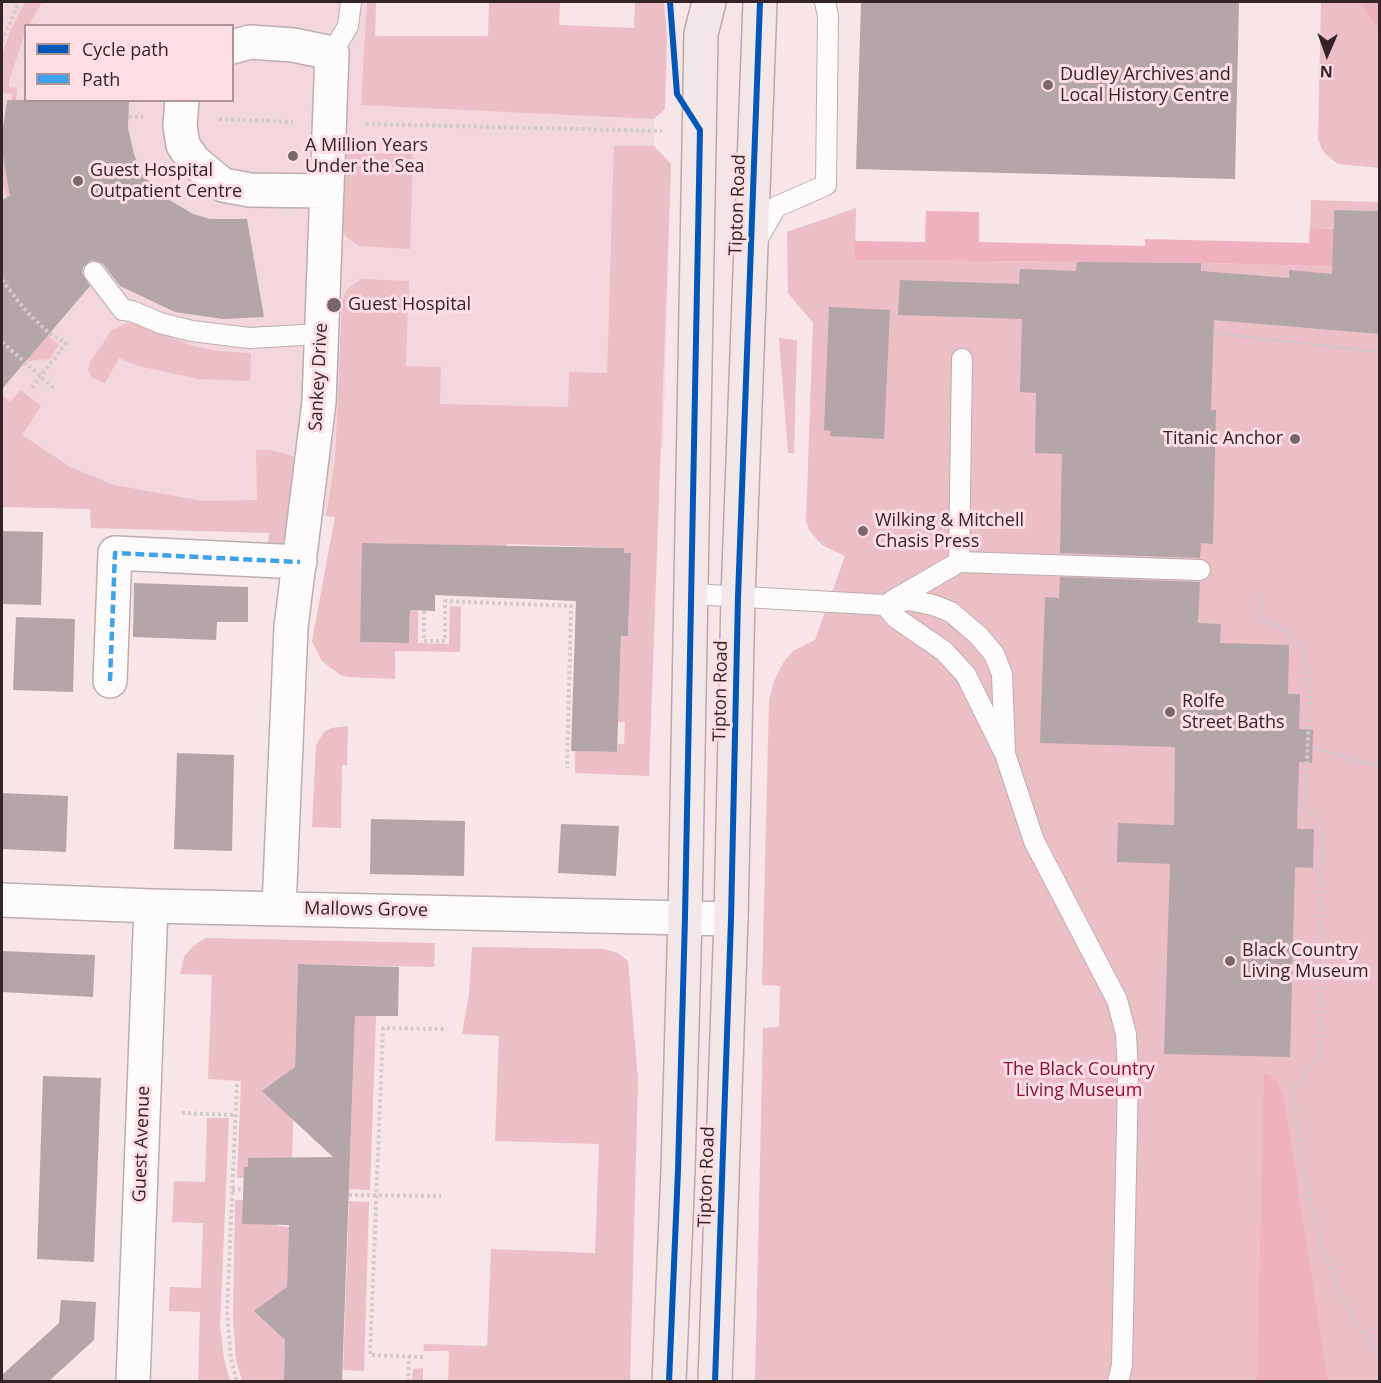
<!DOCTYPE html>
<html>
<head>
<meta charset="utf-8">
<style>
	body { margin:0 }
	#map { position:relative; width:1381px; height:1383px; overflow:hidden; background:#f7e5e8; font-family:"Open Sans",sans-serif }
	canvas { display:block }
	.frame { position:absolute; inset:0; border:3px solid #332527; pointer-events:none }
	.legend { position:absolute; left:24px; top:24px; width:210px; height:78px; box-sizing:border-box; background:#fedee3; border:2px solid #ad9498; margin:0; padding:8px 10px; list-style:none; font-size:18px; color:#332527 }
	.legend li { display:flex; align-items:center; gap:12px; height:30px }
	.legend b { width:30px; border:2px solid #ad9498 }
	.north { position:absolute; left:1297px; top:24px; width:60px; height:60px; -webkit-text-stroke:4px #fedee3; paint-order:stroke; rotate:182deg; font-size:16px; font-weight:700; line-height:24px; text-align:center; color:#332527 }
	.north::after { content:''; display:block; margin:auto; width:21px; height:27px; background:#332527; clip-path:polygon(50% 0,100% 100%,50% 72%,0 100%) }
</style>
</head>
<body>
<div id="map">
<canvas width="1381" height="1383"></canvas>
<div class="frame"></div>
<ul class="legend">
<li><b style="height:8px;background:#0057b8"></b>Cycle path</li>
<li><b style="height:8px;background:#3ea2eb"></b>Path</li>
</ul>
<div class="north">N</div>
</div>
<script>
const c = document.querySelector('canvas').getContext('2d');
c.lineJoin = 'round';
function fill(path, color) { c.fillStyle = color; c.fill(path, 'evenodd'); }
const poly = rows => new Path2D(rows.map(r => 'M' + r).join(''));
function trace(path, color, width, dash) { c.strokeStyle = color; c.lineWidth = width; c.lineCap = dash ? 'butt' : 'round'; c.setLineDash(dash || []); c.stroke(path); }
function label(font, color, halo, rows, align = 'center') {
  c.font = font + ' "Open Sans",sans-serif'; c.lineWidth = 6; c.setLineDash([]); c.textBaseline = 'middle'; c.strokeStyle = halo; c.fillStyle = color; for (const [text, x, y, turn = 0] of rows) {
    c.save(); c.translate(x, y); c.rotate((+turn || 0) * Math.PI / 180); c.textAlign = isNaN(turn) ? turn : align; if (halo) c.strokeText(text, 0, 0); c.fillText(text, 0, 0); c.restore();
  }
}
fill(poly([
	[2,2,376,2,375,36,415,36,665,109,654,119,654,146,671,164,663,447,335,517,289,512,2,507],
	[26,26,232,26,232,100,26,100]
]), '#f4d7dc');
fill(poly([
	[25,2,42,2,29,25,26,26,25,33,9,81,9,87,17,88,14,133,2,134,2,124,11,124,12,94,2,93,2,56,10,31],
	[367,2,376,2,375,36,488,36,489,2,560,3,559,25,634,28,635,2,664,2,667,35,665,109,654,119,361,105],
	[1321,2,1361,2,1379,29,1379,168,1338,164,1325,154,1321,147,1318,139],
	[614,146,654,146,671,164,649,776,575,773,575,751,617,752,618,744,624,744,625,722,618,722,621,636,628,636,629,615,623,574,630,574,631,553,624,553,624,548,507,544,506,573,477,546,363,543,360,642,409,643,410,610,418,611,418,643,449,644,450,606,461,607,460,652,395,651,395,679,349,677,340,675,322,661,312,641,335,517,326,516,335,460,342,301,347,289,361,279,409,281,406,366,441,367,440,404,568,407,569,372,607,373],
	[2,150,12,196,7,198,2,180],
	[346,153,413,154,410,249,359,246,345,236,343,228],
	[1311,200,1379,202,1379,211,1334,210,1333,228,1310,228],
	[856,208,855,260,1209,263,1379,268,1379,1381,755,1382,763,1028,779,1027,780,986,762,985,769,701,774,681,783,663,793,651,815,640,845,556,822,545,809,530,806,521,813,323,788,293,787,232],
	[2,287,26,316,59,345,49,359,29,361,2,335],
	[127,323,135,324,193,346,217,351,251,353,250,381,199,379,138,366,119,358,105,383,92,377,88,370,90,362,112,330],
	[779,338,797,340,794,453,788,453],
	[21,390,41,406,22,435,70,467,114,485,203,501,257,500,256,450,271,450,293,456,296,463,285,544,268,544,269,533,91,528,90,509,2,507,2,395,10,402],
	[348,726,347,765,342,765,341,828,312,827,316,745,324,732,331,728],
	[206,938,435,943,434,967,298,964,292,1160,267,1168,262,1158,248,1158,248,1167,244,1167,244,1178,237,1178,241,1081,208,1079,212,975,180,974,184,957,193,946],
	[472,947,604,949,618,953,628,961,638,1080,630,1381,412,1381,413,1369,423,1368,423,1380,448,1381,449,1351,423,1351,424,1344,487,1346,491,1249,595,1253,599,1144,495,1141,499,1036,462,1034,469,994],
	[355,1016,376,1016,370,1190,349,1189],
	[207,1118,229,1118,220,1326,224,1359,230,1381,198,1381,200,1312,169,1311,170,1287,201,1288,203,1223,172,1222,174,1181,205,1182],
	[235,1200,243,1200,243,1224,266,1216,278,1226,289,1227,284,1381,242,1380,236,1360,233,1318],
	[349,1201,369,1202,364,1371,343,1370]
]), '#ecbec6');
fill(poly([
	[1361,2,1379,2,1379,29,1368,14],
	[926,211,979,212,979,242,1145,246,1145,239,1309,243,1310,228,1353,229,1379,268,1209,263,855,260,855,241,925,242],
	[1264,1073,1271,1076,1278,1084,1284,1098,1328,1381,1257,1381]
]), '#f0b1be');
fill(poly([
	[861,2,1239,2,1235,179,856,169],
	[7,100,129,100,128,128,134,154,141,173,161,195,193,214,210,219,247,219,264,317,223,319,175,312,120,286,103,264,92,260,83,267,82,273,90,286,2,389,2,200,10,196,2,150,2,134],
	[1334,210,1380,211,1380,334,1214,320,1211,410,1216,410,1213,544,1201,543,1200,558,1060,553,1062,454,1035,453,1036,393,1020,392,1022,319,898,315,900,280,1019,284,1020,269,1076,271,1077,262,1201,263,1201,271,1289,278,1289,270,1332,274],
	[829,307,890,310,884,439,830,436,831,431,824,430],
	[2,531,43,532,41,605,2,604],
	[362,543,624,548,624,553,631,553,628,636,621,636,617,752,571,751,576,601,435,595,435,611,410,610,409,643,360,642],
	[1060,577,1200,582,1198,623,1221,624,1220,643,1289,645,1288,694,1300,694,1299,729,1313,730,1312,763,1299,762,1297,829,1314,829,1313,868,1295,867,1290,1057,1164,1054,1170,864,1117,862,1118,823,1174,825,1175,747,1040,743,1045,597,1059,598],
	[134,583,248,587,248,622,217,622,216,640,133,637],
	[16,617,75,619,73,692,13,690],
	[177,753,234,755,232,851,174,849],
	[2,793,68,796,66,852,2,849],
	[371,819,465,821,464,876,370,874],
	[561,824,619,826,616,876,558,873],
	[2,951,95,955,93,997,2,992],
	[298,964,399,967,398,1016,355,1016,342,1382,284,1382,285,1340,254,1311,287,1287,289,1225,242,1224,244,1167,248,1167,248,1158,333,1157,262,1091,295,1067],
	[43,1076,101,1078,94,1262,37,1259],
	[61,1300,96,1302,94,1340,48,1382,2,1382,2,1375,59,1323]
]), '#b3a5a8');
const lane = poly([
	[332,53,348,26,351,2],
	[756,242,776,207,826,185,828,16,825,2],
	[94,272,123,310,132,311,160,323,192,331,249,338,321,334],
	[959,562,962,359],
	[692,594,885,605,909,600,933,605,951,612,979,636,994,654,1002,674,1005,751],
	[892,601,959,562,1200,570],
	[885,605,896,618,944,651,966,675,1005,754,1034,841,1117,1000,1126,1034,1128,1075,1122,1365,1118,1382]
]);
const street = poly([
	[232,47,250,42,293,45,332,53,319,402,291,627,279,908],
	[182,100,180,126,183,145,194,161,223,185,250,190,327,191],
	[110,681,115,553,300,562],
	[2,900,151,906,731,919],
	[133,1382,151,906]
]);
const primary = poly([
	[669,1382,678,1170,685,917,701,34,709,2],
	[715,1382,731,919,738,597,760,2]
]);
trace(lane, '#bcadaf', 22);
trace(street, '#bcadaf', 36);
trace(primary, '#c0a7ac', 36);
trace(poly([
	[2,41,19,2],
	[129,117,143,117],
	[219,119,293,122],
	[366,124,662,131],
	[2,280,26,311,49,333,66,343,30,390],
	[2,342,55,389],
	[1263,595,1260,619,1277,625,1304,647,1310,691,1305,809,1322,821,1322,1053,1293,1090,1303,1169,1322,1248,1348,1309,1380,1360],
	[424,611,424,641,445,641,445,601,571,606,567,768],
	[1313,747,1380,767],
	[237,1084,227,1311,231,1359,237,1382],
	[182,1113,235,1115],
	[232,1190,243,1189],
	[349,1195,441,1196],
	[423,1357,370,1355,383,1028,447,1029],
	[408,1382,409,1357]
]), '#d2cacc', 4, [3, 3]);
trace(lane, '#fefbfc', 20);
trace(street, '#fefbfc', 33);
trace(primary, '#f3e7ea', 33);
trace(poly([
	[1213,333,1380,352]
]), '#ccc7c8', 1.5);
trace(poly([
	[110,681,115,553,300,562]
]), '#3ea2eb', 4.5, [9, 4.5]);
trace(poly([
	[669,1382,678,1170,685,917,700,130,677,94,670,2],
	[715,1382,731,919,738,597,760,2]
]), '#0057b8', 6);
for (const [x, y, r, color] of [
	[1048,85,6,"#78686b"],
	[293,156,6,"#78686b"],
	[78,181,6,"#78686b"],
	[334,305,8,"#78686b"],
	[1295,439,6,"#78686b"],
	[863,531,6,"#78686b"],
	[1170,712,6,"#78686b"],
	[1230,961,6,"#78686b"]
]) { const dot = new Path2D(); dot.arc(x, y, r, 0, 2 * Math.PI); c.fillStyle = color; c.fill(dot); trace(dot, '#fedee3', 2); }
label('18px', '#332527', '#fedee3', [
	["Dudley Archives and",1060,75],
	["Local History Centre",1060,96],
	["A Million Years",305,146],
	["Under the Sea",305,167],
	["Guest Hospital",90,171],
	["Outpatient Centre",90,192],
	["Guest Hospital",348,305],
	["Titanic Anchor",1283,439,"right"],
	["Wilking & Mitchell",875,521],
	["Chasis Press",875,542],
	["Rolfe",1182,702],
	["Street Baths",1182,723],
	["Black Country",1242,951],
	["Living Museum",1242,972]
], 'left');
label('18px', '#332527', '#fedee3', [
	["Tipton Road",738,205,-88],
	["Sankey Drive",319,377,-87],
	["Tipton Road",721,691,-89],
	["Mallows Grove",366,910,1],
	["Guest Avenue",142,1144,-88],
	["Tipton Road",707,1177,-88]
]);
label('18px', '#8a0f3c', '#fedee3', [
	["The Black Country",1079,1070],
	["Living Museum",1079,1091]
]);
</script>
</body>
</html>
